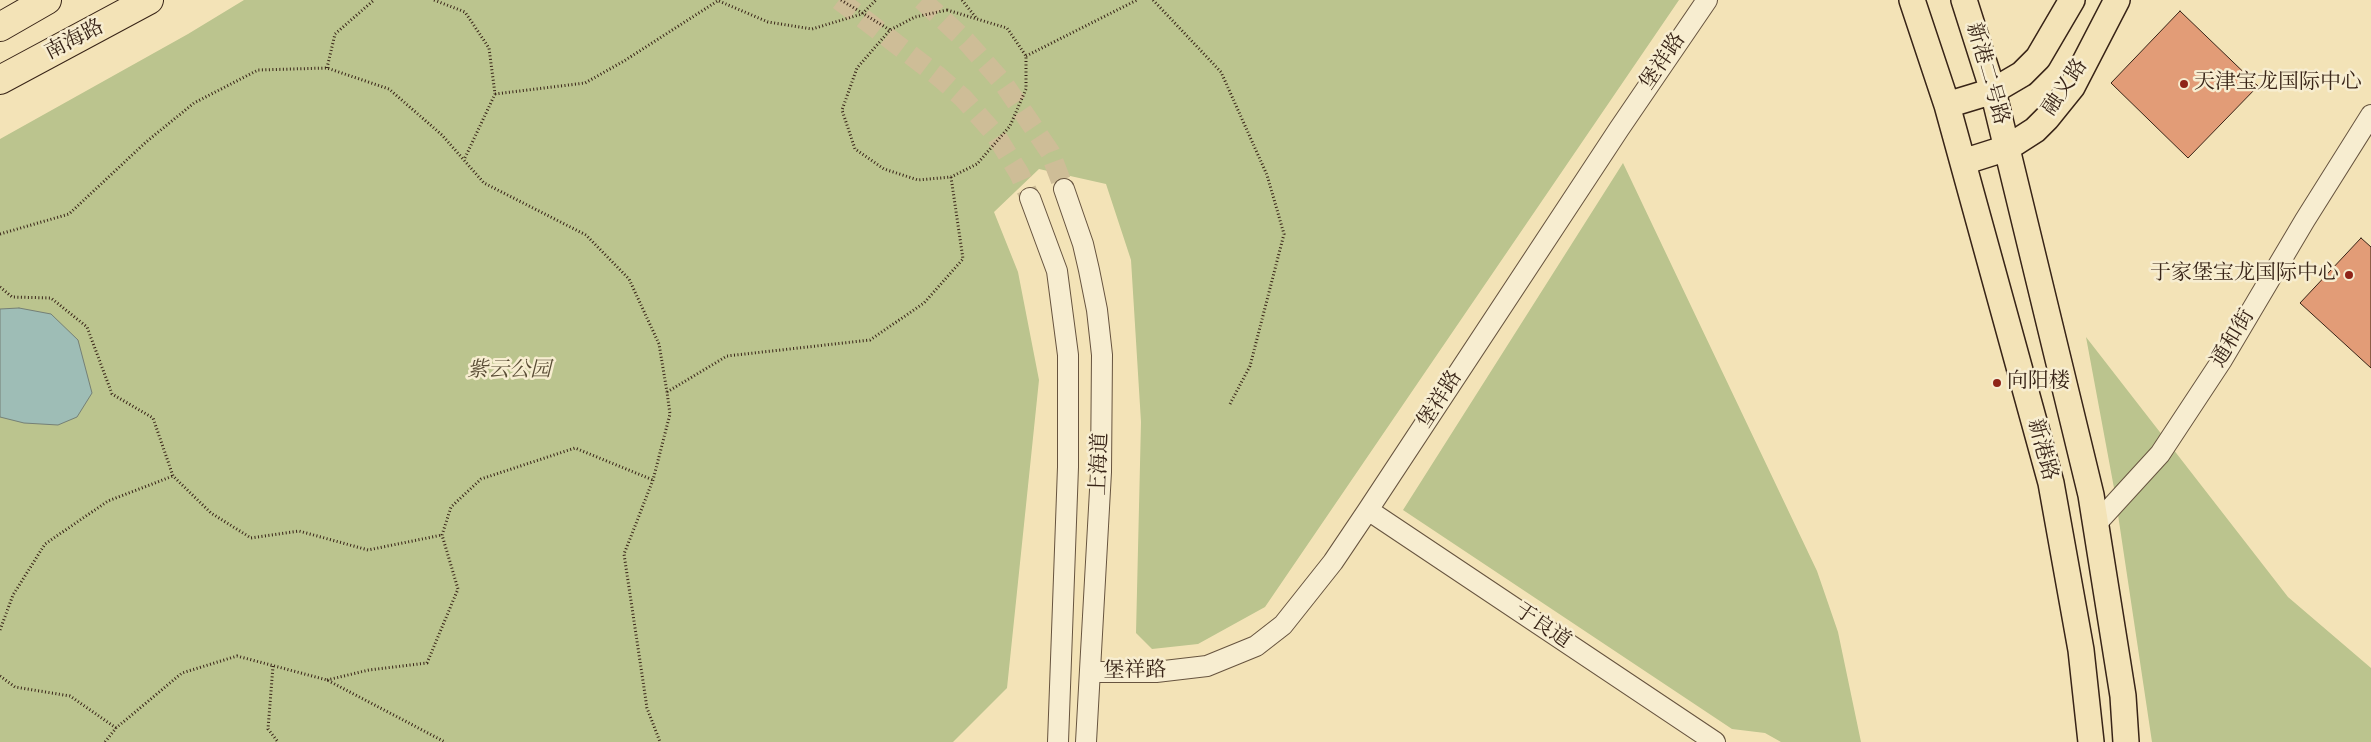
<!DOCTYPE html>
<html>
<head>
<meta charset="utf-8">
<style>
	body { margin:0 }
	canvas { display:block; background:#f3e3b7 }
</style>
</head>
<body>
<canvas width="2371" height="742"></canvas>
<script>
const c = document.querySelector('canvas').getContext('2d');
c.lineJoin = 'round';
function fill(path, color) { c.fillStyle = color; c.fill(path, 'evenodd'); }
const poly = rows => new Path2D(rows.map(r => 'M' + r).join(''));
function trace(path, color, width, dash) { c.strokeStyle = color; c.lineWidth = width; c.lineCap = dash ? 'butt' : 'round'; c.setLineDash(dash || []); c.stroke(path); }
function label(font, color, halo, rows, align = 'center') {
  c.font = font + ' "IM FELL DW Pica","Noto Serif SC",serif'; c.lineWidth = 5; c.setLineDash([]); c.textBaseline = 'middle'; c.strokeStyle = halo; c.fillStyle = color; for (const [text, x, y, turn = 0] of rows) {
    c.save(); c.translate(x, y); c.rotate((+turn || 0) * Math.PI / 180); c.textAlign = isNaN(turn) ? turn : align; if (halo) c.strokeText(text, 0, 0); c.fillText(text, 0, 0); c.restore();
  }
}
fill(poly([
	[244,0,1679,0,1265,607,1198,644,1152,649,1136,633,1141,422,1131,260,1106,184,1039,169,994,212,1018,272,1039,380,1007,688,953,742,0,742,0,139,188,34],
	[1623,163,1817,571,1838,632,1861,742,1781,742,1765,733,1732,729,1403,510],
	[2086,337,2288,597,2371,668,2371,742,2152,742,2114,488]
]), '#bbc48e');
const water = poly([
	[19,308,51,314,78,340,92,393,77,417,58,425,24,423,0,417,0,309,19,308]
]);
fill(water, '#9ebdb6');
trace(water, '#758076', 1);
const building = poly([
	[2180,11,2258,86,2188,158,2111,83,2180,11],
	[2361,238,2371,247,2371,368,2300,303,2361,238]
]);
fill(building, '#e29c77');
trace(building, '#382417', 1);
trace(poly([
	[839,0,938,76,963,98,995,134,1019,173,1030,198],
	[922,0,966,41,1004,84,1050,152,1064,189]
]), '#cebd97', 20, [20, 10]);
const minor = poly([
	[1064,189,1083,244,1089,270,1097,310,1102,355,1101,472,1086,742],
	[1030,198,1057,271,1068,355,1068,467,1058,742],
	[1368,510,1715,742],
	[2096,524,2160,454,2222,360,2305,220,2371,115],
	[1090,672,1156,672,1207,666,1256,646,1283,625,1333,562,1368,510,1619,129,1707,0]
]);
const major = poly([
	[1912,0,1947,105,2051,483,2081,650,2091,742],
	[1964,0,1993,91,2091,495,2123,696,2126,742],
	[1947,105,1993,91,2022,74,2038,58,2072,0],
	[1963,162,2007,148,2035,130,2047,118,2072,87,2117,0]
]);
const highway = poly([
	[0,27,47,0],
	[0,80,149,0]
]);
trace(minor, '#67543f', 22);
trace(major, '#382417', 28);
trace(highway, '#382417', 30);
trace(poly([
	[434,0,465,12,489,48,495,94,464,160],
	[841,0,890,30],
	[962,0,977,19],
	[1153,0,1221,72,1267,175,1284,234,1250,366,1230,404],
	[719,1,768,22,812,29,862,14,876,0],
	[947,10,1007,28,1026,56,1026,89,1010,126,977,164,951,177,918,180,884,169,855,149,842,110,857,68,890,30,915,17,947,10],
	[1026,56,1137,0],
	[327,68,335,34,374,0],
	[495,94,585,83,624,61,719,0],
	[0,234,69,214,146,142,194,103,258,70,327,68,389,89,442,135,484,183,586,235,629,279,659,344,667,392,670,414,653,480,624,554,647,708,660,742],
	[0,287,12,297,51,298,87,327,112,394,153,418,173,476,211,513,251,538,299,531,368,550,442,535],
	[667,392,727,356,870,340,924,303,963,259,951,177],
	[0,630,13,595,45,544,108,501,173,476],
	[273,666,268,729,278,742],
	[0,676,15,687,70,696,116,728],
	[327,680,369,670,427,663,458,589,442,535,451,507,481,479,575,448,653,480],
	[105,742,116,728,182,673,237,656,327,680,445,742]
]), '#382417', 3, [1, 2.5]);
trace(minor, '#f7edd0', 20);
trace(major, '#f3e3b7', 25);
trace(highway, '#f3e3b7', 28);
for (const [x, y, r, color] of [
	[2184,84,5,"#8f2418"],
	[2349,275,5,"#8f2418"],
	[1997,383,5,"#8f2418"]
]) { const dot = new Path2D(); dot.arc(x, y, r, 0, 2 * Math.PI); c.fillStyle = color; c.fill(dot); trace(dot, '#f7edd0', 2); }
label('21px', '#382417', '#f7edd0', [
	["南海路",75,41,-27],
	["堡祥路",1664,62,-56],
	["新港二号路",1986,74,74],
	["融义路",2066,88,-56],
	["通和街",2234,339,-59],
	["堡祥路",1441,400,-57],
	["新港路",2041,450,75],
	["上海道",1101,464,-88],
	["于良道",1542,627,34],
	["堡祥路",1135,672,-1]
]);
label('21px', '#382417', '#f7edd0', [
	["天津宝龙国际中心",2194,84],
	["于家堡宝龙国际中心",2339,275,"right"],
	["向阳楼",2007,383]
], 'left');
label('italic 21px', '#594c35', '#f7edd0', [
	["紫云公园",509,372]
]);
</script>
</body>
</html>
